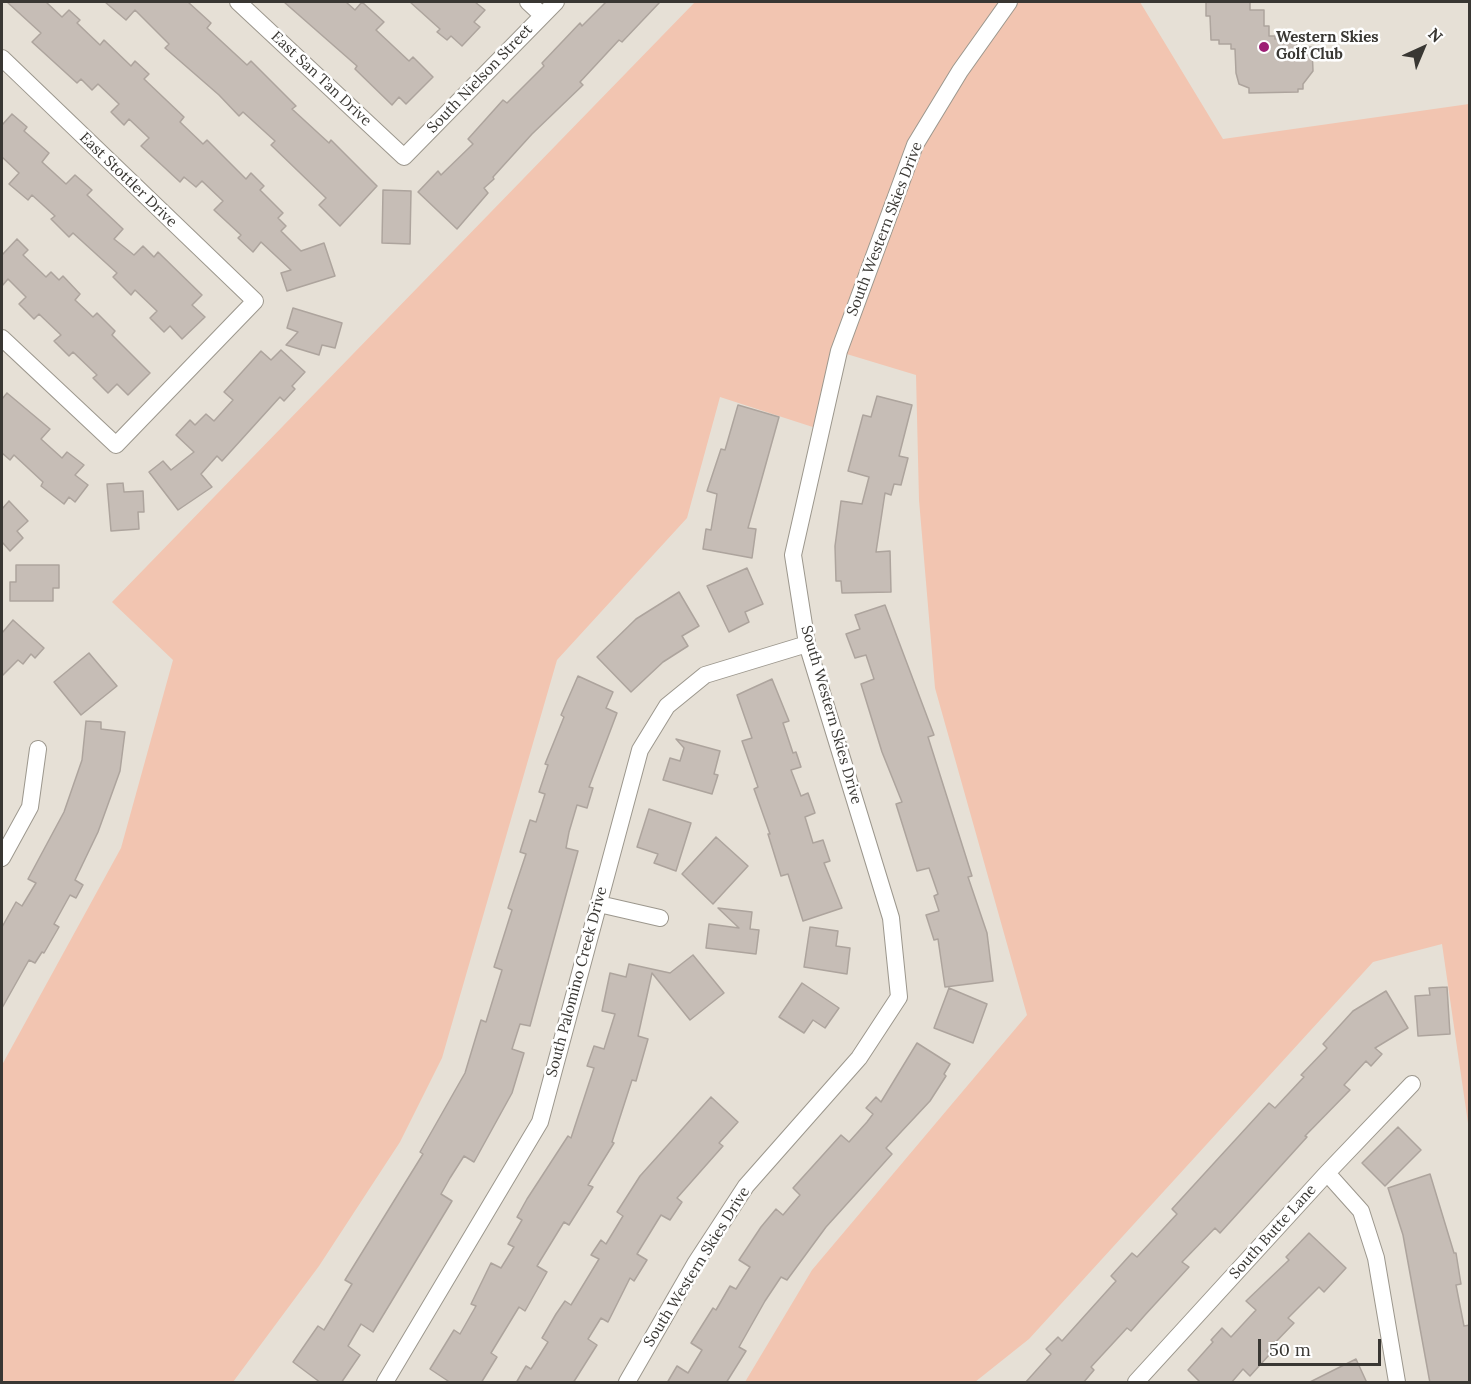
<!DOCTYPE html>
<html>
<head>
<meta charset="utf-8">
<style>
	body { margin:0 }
	#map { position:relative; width:1471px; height:1384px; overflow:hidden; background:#e6e0d6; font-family:Lora,serif }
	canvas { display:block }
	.frame { position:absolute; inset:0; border:3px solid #393733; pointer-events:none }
	.north { position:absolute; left:1393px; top:18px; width:60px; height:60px; -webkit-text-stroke:4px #fff; paint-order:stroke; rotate:44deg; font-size:16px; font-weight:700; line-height:24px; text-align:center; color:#393733 }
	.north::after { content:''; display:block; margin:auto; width:21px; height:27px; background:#393733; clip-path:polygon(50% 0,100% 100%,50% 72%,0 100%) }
	.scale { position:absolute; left:1258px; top:1339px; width:123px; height:27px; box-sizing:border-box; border:3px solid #393733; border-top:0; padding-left:8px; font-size:18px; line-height:21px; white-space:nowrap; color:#393733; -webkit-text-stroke:4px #fff; paint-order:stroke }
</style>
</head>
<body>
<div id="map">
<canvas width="1471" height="1384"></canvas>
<div class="frame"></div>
<div class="north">N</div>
<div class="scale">50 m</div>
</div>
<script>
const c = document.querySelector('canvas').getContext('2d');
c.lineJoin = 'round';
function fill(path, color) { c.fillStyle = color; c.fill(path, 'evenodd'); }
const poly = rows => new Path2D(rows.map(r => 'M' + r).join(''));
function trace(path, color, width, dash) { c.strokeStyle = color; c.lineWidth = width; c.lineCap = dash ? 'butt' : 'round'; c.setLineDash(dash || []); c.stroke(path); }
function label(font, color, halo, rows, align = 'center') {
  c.font = font + ' Lora,serif'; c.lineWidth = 5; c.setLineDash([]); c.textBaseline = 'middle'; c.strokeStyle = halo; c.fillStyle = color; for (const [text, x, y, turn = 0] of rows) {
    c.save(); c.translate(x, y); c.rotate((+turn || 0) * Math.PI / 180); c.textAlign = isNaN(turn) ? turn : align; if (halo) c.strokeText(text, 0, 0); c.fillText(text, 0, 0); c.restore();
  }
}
fill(poly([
	[695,2,1140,2,1223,139,1469,104,1469,1130,1442,944,1373,962,1029,1339,975,1382,745,1382,812,1270,1027,1015,935,688,919,500,916,375,840,352,822,430,720,397,687,518,557,660,442,1058,400,1142,319,1266,233,1382,2,1382,2,1065,121,848,173,660,112,602]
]), '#f2c5b1');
const building = poly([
	[7,2,46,2,62,17,69,10,80,20,77,23,100,45,104,40,131,66,135,61,149,74,144,79,184,117,180,122,203,144,207,140,246,179,251,173,264,186,260,190,283,213,278,218,286,226,281,231,301,251,324,243,335,276,287,291,281,273,291,270,261,242,253,252,238,238,241,235,214,210,223,201,202,181,196,187,184,177,180,182,165,168,141,146,149,138,129,119,124,125,111,112,119,104,98,84,92,90,81,79,77,83,32,42,41,33,7,2],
	[105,2,188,2,211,23,207,28,247,65,251,61,296,106,292,109,329,143,331,140,377,186,340,226,319,205,326,198,271,145,275,141,243,112,239,116,219,95,165,48,169,44,135,10,126,20,105,2],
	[284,2,346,2,355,10,362,2,384,22,376,30,409,61,413,57,433,77,406,104,399,97,392,105,355,69,357,66,284,2],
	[410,2,475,2,485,10,474,22,480,27,462,46,451,36,447,40,437,32,440,29,410,2],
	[606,2,660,2,622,42,619,40,580,82,583,85,532,134,493,177,494,179,484,188,488,193,457,229,418,192,438,171,441,175,473,144,468,139,503,100,507,103,544,66,542,63,580,23,582,26,606,2],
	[1206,2,1250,2,1250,10,1264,10,1264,26,1269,26,1269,36,1275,36,1275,39,1296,39,1297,48,1312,47,1313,71,1303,84,1303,89,1298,89,1298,92,1249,93,1249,88,1239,84,1236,73,1235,49,1231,49,1231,44,1219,44,1219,40,1211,40,1210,16,1206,16,1206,2],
	[12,114,27,127,24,131,49,153,42,162,66,184,75,175,92,190,87,195,123,229,114,239,134,255,143,246,154,257,158,252,202,295,192,305,205,317,182,339,170,326,164,332,150,318,157,311,135,290,131,295,113,277,117,273,73,233,69,237,51,219,55,216,32,195,28,200,9,184,19,173,2,157,2,125,12,114],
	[383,190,411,191,410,244,382,243,383,190],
	[17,239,28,250,23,255,46,277,51,272,59,280,63,276,80,294,75,300,93,317,97,313,115,331,112,335,150,373,128,395,117,384,108,393,93,378,97,375,73,352,69,356,54,341,61,335,39,314,34,319,19,304,26,297,8,279,2,286,2,255,17,239],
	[293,308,342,323,335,348,322,345,319,355,286,345,298,332,287,328,293,308],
	[281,350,305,372,292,386,295,389,284,401,280,397,222,461,217,456,201,474,212,487,178,510,149,472,163,461,171,470,194,452,176,435,190,420,195,425,206,414,214,421,233,400,224,392,261,351,271,360,281,350],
	[7,393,50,429,41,439,62,458,67,452,84,465,75,475,88,485,75,502,69,497,64,504,41,486,43,482,14,455,10,460,2,453,2,399,7,393],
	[877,396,912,405,899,456,908,458,901,485,894,484,891,495,885,493,876,552,890,551,891,592,842,593,841,581,836,581,835,546,841,501,862,504,869,477,848,471,863,415,871,417,877,396],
	[738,405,779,417,748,528,756,529,752,558,703,549,706,529,711,530,717,494,707,491,721,449,725,450,738,405],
	[123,483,124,492,143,491,144,512,138,512,139,529,111,531,107,484,123,483],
	[9,501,28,521,17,531,23,538,10,551,2,542,2,509,9,501],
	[16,565,59,565,59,588,53,588,53,601,10,601,10,582,16,582,16,565],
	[747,568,763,604,745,612,749,622,729,632,707,586,747,568],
	[679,592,699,626,682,636,688,646,663,662,631,692,597,657,636,619,679,592],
	[885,605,934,735,928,737,972,876,968,877,987,933,993,981,945,987,938,939,934,940,926,915,939,911,934,896,938,894,929,868,917,871,896,804,902,802,882,752,861,684,874,679,866,655,855,658,846,634,860,629,855,615,885,605],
	[13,620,44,648,35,658,31,654,23,664,18,660,2,676,2,633,13,620],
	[89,653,117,686,81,715,54,682,89,653],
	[578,676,613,692,606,708,617,713,589,787,593,788,587,808,577,805,569,832,566,848,578,851,530,1026,520,1024,512,1049,524,1053,512,1093,474,1162,464,1156,450,1178,441,1194,452,1201,373,1332,361,1324,348,1346,360,1355,341,1383,321,1383,293,1362,318,1326,324,1330,352,1284,345,1280,423,1154,420,1152,465,1073,481,1020,486,1022,502,970,494,967,512,910,508,908,526,854,520,852,530,820,536,822,545,794,539,792,548,765,545,764,564,717,561,715,578,676],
	[772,679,789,721,783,723,793,753,796,752,801,767,791,770,801,796,808,793,815,813,805,817,813,843,823,840,830,861,824,863,842,908,803,921,788,874,781,876,768,834,770,834,754,789,758,787,742,741,752,738,737,695,772,679],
	[86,721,101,722,101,729,125,732,120,771,98,832,75,880,83,885,76,898,70,895,54,924,59,927,44,953,42,952,35,963,29,960,2,1008,2,927,16,902,22,906,36,883,28,879,64,812,82,760,86,721],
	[676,739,720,751,714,774,718,775,712,794,663,780,670,758,680,761,684,748,676,739],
	[649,809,691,823,676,871,654,863,658,854,637,847,649,809],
	[716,837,748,866,713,904,682,874,716,837],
	[718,908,752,912,750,929,759,930,756,954,706,948,709,924,739,928,718,908],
	[810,927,838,931,836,946,850,948,847,974,804,967,810,927],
	[693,955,724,993,690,1020,652,973,638,1036,648,1039,636,1081,632,1080,612,1142,614,1143,588,1185,593,1187,569,1225,564,1222,537,1266,547,1272,525,1311,519,1307,491,1353,497,1357,481,1383,451,1383,430,1369,454,1330,460,1334,476,1306,471,1304,491,1263,501,1268,514,1247,508,1244,522,1220,517,1217,527,1199,568,1136,571,1138,594,1068,587,1066,594,1046,604,1049,615,1014,602,1011,610,973,626,977,629,964,670,973,693,955],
	[802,983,839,1008,825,1028,813,1020,804,1033,779,1017,802,983],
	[1447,987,1450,1034,1418,1036,1415,996,1430,995,1429,988,1447,987],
	[949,988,987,1004,973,1043,934,1028,949,988],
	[1386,991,1408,1028,1375,1048,1382,1054,1371,1066,1366,1061,1344,1085,1350,1090,1305,1136,1307,1137,1220,1233,1215,1228,1182,1262,1189,1267,1145,1315,1131,1331,1127,1328,1091,1367,1094,1370,1083,1383,1025,1383,1051,1354,1046,1349,1058,1337,1062,1341,1116,1281,1111,1276,1132,1253,1137,1257,1177,1214,1172,1209,1269,1103,1275,1108,1304,1077,1301,1075,1327,1048,1323,1044,1353,1011,1386,991],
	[917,1043,950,1064,944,1074,946,1076,930,1101,886,1148,892,1154,826,1227,787,1280,781,1277,765,1301,739,1347,746,1351,726,1383,667,1383,677,1366,688,1373,702,1350,691,1343,713,1308,716,1310,730,1286,736,1289,750,1267,739,1260,761,1227,776,1209,783,1215,800,1195,793,1188,841,1135,849,1142,867,1122,873,1114,866,1108,876,1097,881,1102,917,1043],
	[711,1097,738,1122,719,1143,723,1146,677,1198,682,1202,670,1220,661,1215,637,1254,647,1260,634,1281,630,1278,608,1322,601,1318,588,1339,597,1345,573,1383,516,1383,526,1366,531,1369,548,1342,542,1338,556,1314,565,1301,571,1305,599,1259,591,1255,601,1240,606,1244,623,1216,617,1212,640,1176,711,1097],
	[1398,1127,1421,1150,1385,1186,1362,1163,1398,1127],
	[1430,1174,1454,1253,1456,1253,1461,1284,1456,1285,1464,1326,1470,1325,1470,1383,1430,1383,1403,1235,1388,1188,1430,1174],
	[1309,1233,1346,1268,1324,1292,1319,1287,1288,1318,1294,1323,1267,1351,1270,1354,1250,1376,1243,1369,1231,1383,1201,1383,1188,1370,1213,1342,1211,1340,1222,1328,1231,1337,1256,1310,1246,1301,1289,1260,1286,1257,1309,1233],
	[1356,1359,1367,1383,1308,1383,1356,1359]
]);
fill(building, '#c6bdb6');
trace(building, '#ada49d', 1.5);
const minor = poly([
	[238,2,404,157,556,2],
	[528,2,542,15],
	[2,58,255,301,116,445,2,338],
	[2,858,30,807,38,749],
	[599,904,660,918],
	[1327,1173,1361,1211,1376,1258,1397,1382],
	[385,1382,540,1122,640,750,667,706,705,675,807,644],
	[627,1382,695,1264,746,1186,859,1058,899,997,891,918,807,644,793,555,839,351,915,145,960,71,1009,2],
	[1136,1382,1327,1173,1412,1084]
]);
trace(minor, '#9c978d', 18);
trace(minor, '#fff', 16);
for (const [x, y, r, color] of [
	[1264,47,6,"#9d1f74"]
]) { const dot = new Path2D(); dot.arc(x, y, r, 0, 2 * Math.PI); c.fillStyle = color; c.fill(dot); trace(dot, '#fff', 2); }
label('bold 15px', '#393733', '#fff', [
	["Western Skies",1276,38],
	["Golf Club",1276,55]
], 'left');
label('15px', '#393733', '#fff', [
	["East San Tan Drive",321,79,43],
	["South Nielson Street",480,79,-46],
	["East Stottler Drive",128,180,44],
	["South Western Skies Drive",885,229,-69],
	["South Western Skies Drive",831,715,74],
	["South Palomino Creek Drive",577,982,-75],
	["South Butte Lane",1273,1232,-48],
	["South Western Skies Drive",697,1267,-58]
]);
</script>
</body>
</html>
